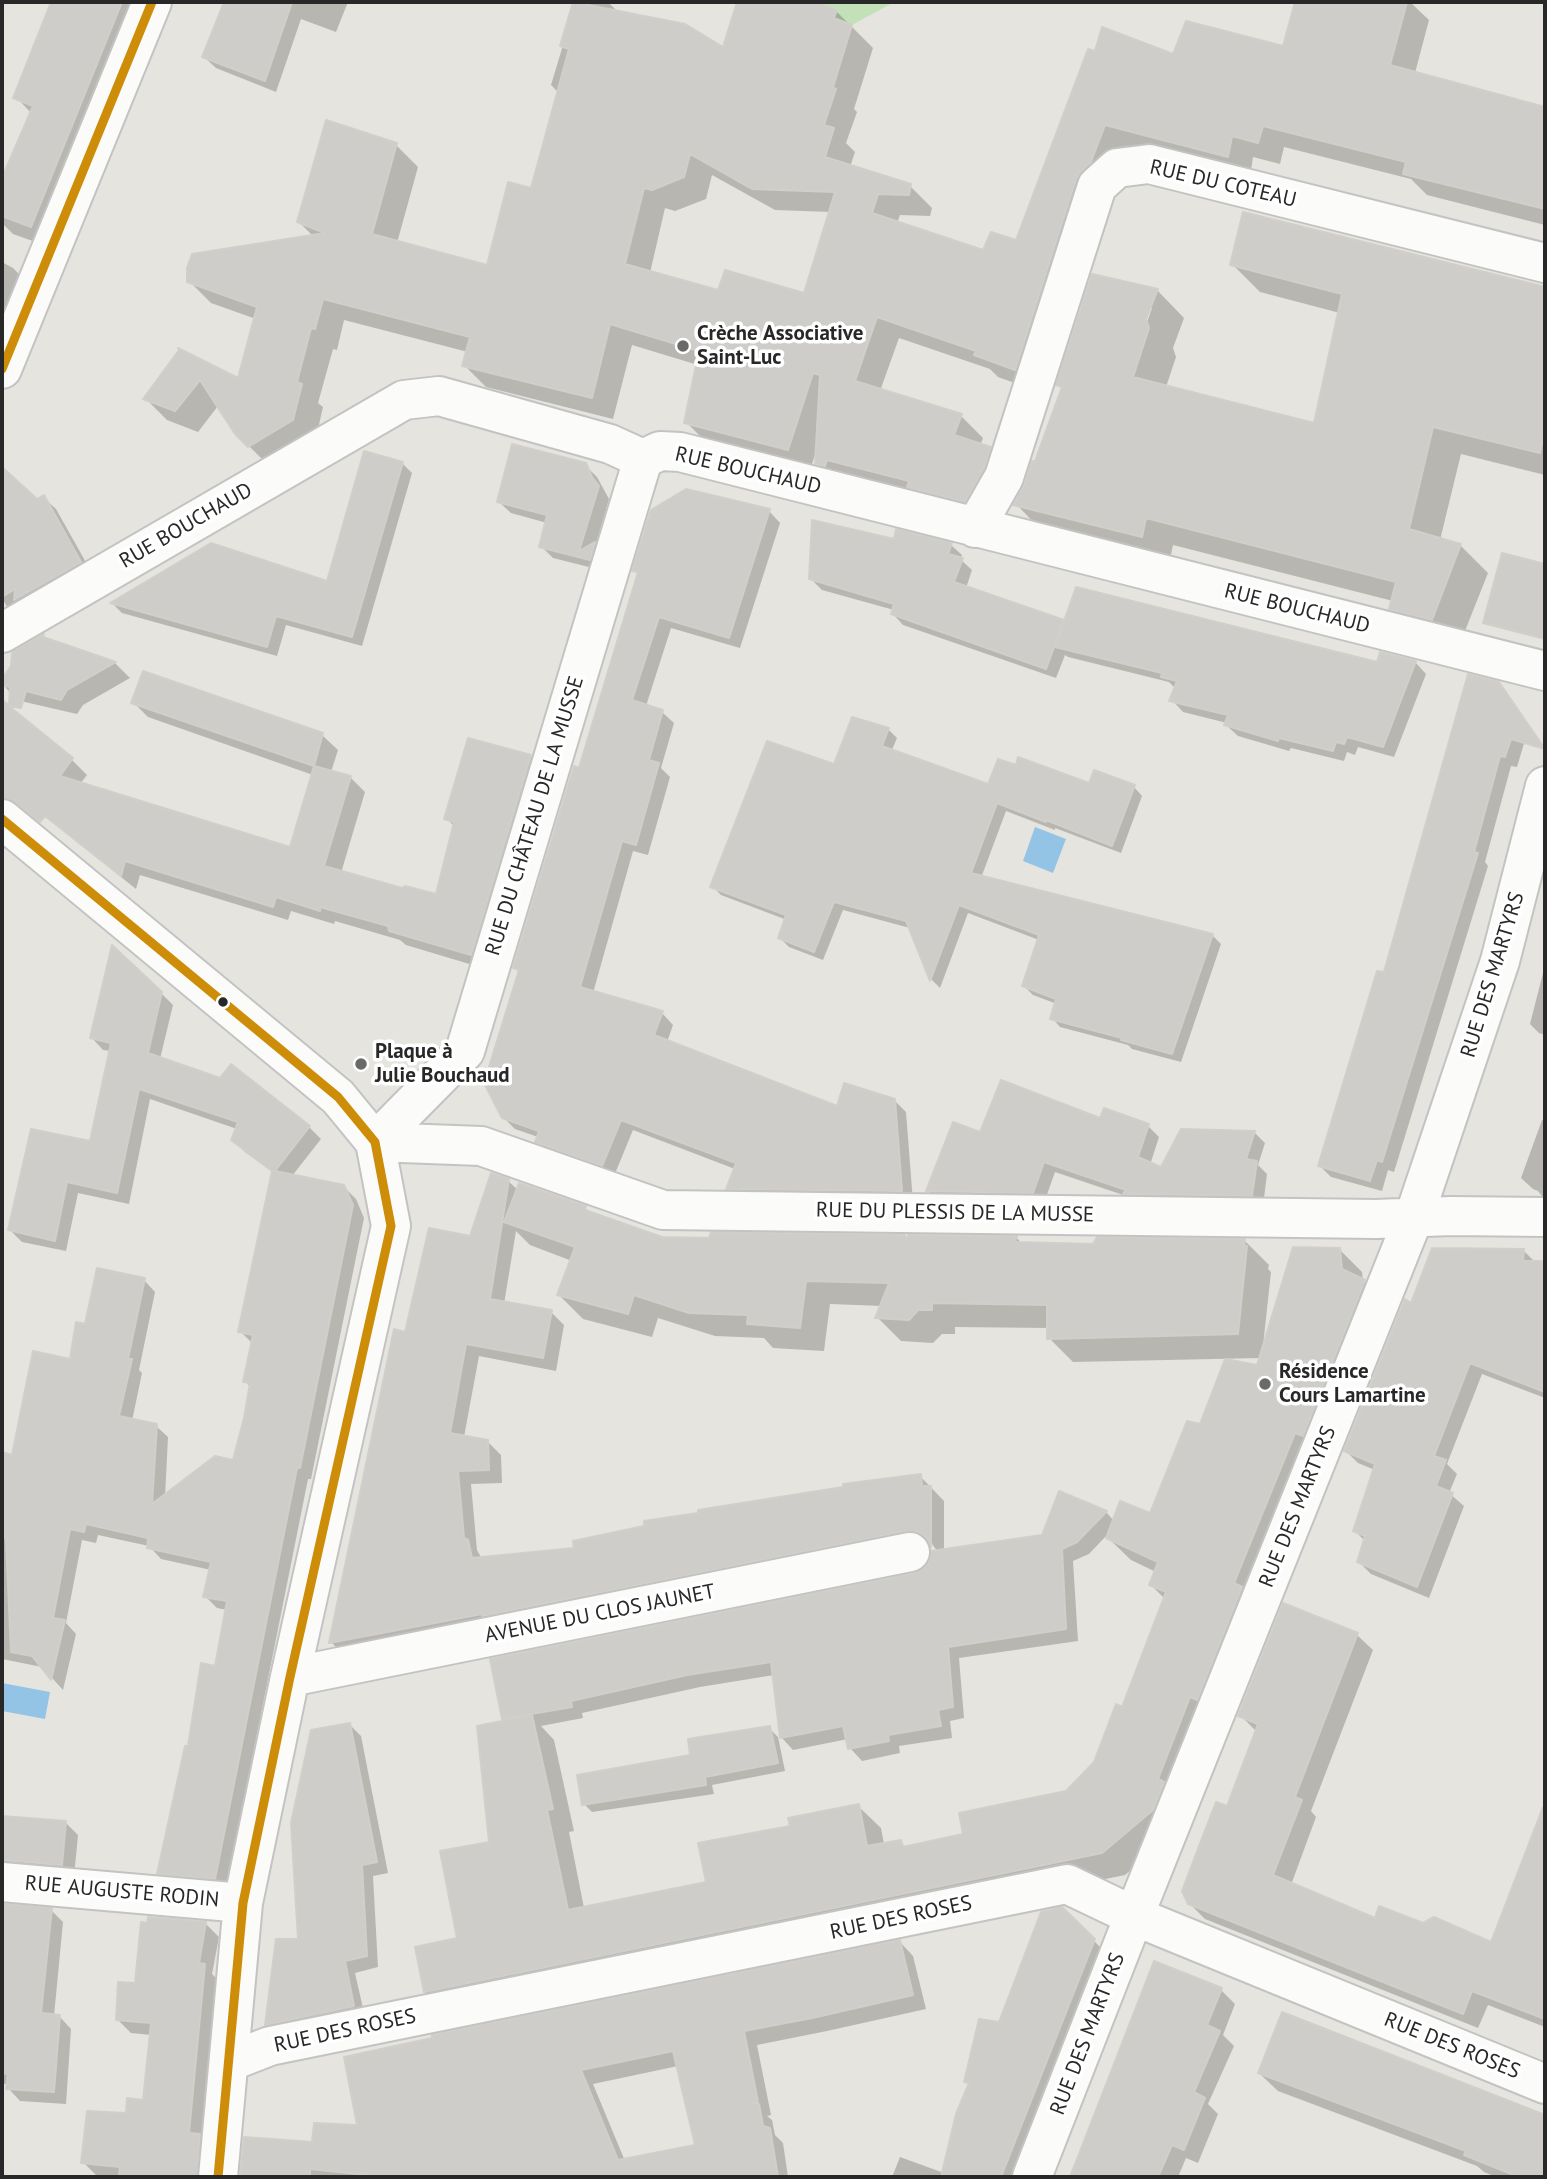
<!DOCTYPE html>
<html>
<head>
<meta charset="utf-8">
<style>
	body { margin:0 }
	#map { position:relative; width:1547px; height:2179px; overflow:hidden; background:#e6e4de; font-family:"PT Sans",sans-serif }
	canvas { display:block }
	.frame { position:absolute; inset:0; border:4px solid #282828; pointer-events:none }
</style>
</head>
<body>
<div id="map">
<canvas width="1547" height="2179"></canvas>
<div class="frame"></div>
</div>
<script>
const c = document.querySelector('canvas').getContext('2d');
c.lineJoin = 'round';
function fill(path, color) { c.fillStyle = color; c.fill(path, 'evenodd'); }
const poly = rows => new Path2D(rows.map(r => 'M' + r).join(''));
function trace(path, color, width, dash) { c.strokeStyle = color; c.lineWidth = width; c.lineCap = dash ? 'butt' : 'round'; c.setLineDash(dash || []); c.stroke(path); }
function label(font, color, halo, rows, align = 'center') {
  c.font = font + ' "PT Sans",sans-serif'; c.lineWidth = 7; c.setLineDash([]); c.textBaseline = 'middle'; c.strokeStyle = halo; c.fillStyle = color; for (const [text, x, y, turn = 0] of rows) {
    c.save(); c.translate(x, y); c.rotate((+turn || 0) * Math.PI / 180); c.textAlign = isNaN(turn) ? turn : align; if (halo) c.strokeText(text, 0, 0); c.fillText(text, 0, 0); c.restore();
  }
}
fill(poly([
	[813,2,894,2,852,25,834,18,837,9]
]), '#c2e1b8');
fill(poly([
	[1035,827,1066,839,1053,873,1023,861],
	[2,1683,50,1692,45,1719,2,1711]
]), '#94c4e5');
fill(poly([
	[53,2,155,2,55,249,13,234,2,223,2,182,32,114,16,97],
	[254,2,348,2,336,32,301,19,276,92,216,68,204,57,249,18],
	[576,2,608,2,618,12,724,50,739,2,807,2,836,11,873,48,854,109,857,112,846,143,855,152,850,167,910,186,932,208,930,216,900,215,897,223,984,252,1017,242,1089,51,1174,57,1284,49,1296,2,1410,2,1429,20,1415,73,1545,136,1545,225,1427,195,1411,179,1284,147,1280,164,1253,157,1250,177,1127,146,1037,391,998,377,990,369,899,338,880,391,961,416,983,438,980,446,990,449,1012,471,987,523,839,485,817,463,816,451,810,471,708,444,686,422,698,365,632,345,613,419,486,387,464,365,468,352,344,320,337,350,333,349,318,403,323,407,315,442,271,468,236,433,218,406,198,432,167,420,146,399,180,351,240,380,256,319,211,303,189,281,313,236,299,222,396,145,418,167,397,243,489,267,532,190,559,93,551,85],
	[712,175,775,210,831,212,806,295,720,292,650,273,665,208,675,211,706,199],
	[1244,214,1545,289,1545,475,1461,454,1440,540,1460,545,1488,573,1459,646,1419,636,1391,608,1393,601,1173,545,1169,564,1043,532,1016,504,1036,464,1063,389,1058,385,1157,290,1184,318,1173,348,1176,357,1166,387,1315,425,1340,313,1260,292,1232,264],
	[1149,308,1152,308,1145,328,1141,327],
	[2,262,13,268,26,281,2,342],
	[402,463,412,473,362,646,286,625,277,656,122,613,113,604,328,584],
	[585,465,597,477,609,499,596,545,606,555,601,570,553,558,541,546,547,523,511,513,499,502],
	[2,469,37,501,43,497,56,509,93,575,18,618,6,605,2,598],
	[769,511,780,523,740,648,671,628,646,706,662,712,674,723,661,768,670,777,648,855,633,851,593,993,662,1013,673,1025,667,1042,838,1109,894,1100,906,1112,913,1202,740,1200,728,1188,735,1169,633,1130,614,1176,549,1153,537,1141,538,1137,515,1129,503,1117,520,972,515,967,580,770,639,575,634,570],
	[895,541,951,545,962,555,960,559,972,570,966,588,1065,623,1378,664,1415,662,1426,674,1394,757,1358,747,1355,755,1347,752,1344,761,1291,748,1289,751,1238,736,1226,725,1227,723,1183,712,1172,700,1176,689,1169,682,1068,657,1065,655,1056,678,903,625,893,614,894,610,822,590,811,579],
	[44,636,47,640,115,663,130,678,83,705,77,714,16,700,2,683,27,646],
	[2,702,72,760,87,775,80,784,291,850,313,775,148,717,133,702,322,735,338,750,331,772,350,777,365,792,341,873,402,890,437,897,455,827,446,818,530,756,545,771,486,969,406,945,400,940,335,921,334,924,291,911,288,920,140,875,136,889,2,782],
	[1461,706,1528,730,1517,767,1511,766,1485,862,1488,866,1394,1172,1388,1170,1382,1191,1331,1177,1320,1166,1385,974],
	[888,729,897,738,891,752,989,786,1134,787,1142,796,1121,853,1055,828,1055,830,1006,811,981,878,1212,935,1221,944,1181,1062,1132,1049,1128,1045,1060,1027,1052,1018,1057,1004,1033,995,1024,986,1039,940,968,913,940,988,932,980,910,928,843,910,823,960,789,947,780,938,787,920,721,895,712,886,835,766],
	[1545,965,1545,1035,1539,1033,1530,1024],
	[161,993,173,1005,160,1059,220,1080,231,1066,309,1127,321,1139,292,1176,343,1186,356,1199,364,1218,311,1479,308,1479,226,1889,171,1885,159,1873,190,1748,216,1668,227,1610,217,1608,205,1596,211,1570,161,1559,149,1546,98,1535,96,1543,82,1540,66,1623,76,1634,63,1690,42,1667,2,1659,2,1454,13,1457,72,1361,86,1326,144,1280,155,1292,139,1370,142,1373,132,1421,156,1426,168,1437,165,1497,234,1462,251,1388,245,1381,253,1344,240,1331,274,1173,245,1152,233,1140,237,1129,150,1099,129,1204,78,1193,66,1251,22,1242,10,1230,91,1143,111,1051,103,1050,92,1038],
	[1542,1120,1545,1121,1545,1200,1538,1191,1533,1189,1521,1178],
	[1101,1121,1148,1126,1159,1137,1150,1165,1161,1170,1254,1132,1265,1143,1258,1165,1267,1174,1263,1206,1129,1197,1055,1172,1044,1203,939,1202,928,1191,981,1134],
	[508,1181,518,1190,585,1208,591,1214,662,1238,904,1237,908,1240,909,1237,1017,1238,1022,1244,1094,1246,1245,1241,1269,1265,1268,1269,1271,1272,1263,1346,1264,1347,1340,1250,1362,1272,1363,1281,1387,1304,1175,1832,1125,1875,448,2014,425,1992,459,1939,491,1844,507,1722,503,1718,915,1575,926,1569,938,1552,932,1544,920,1543,344,1655,331,1642,406,1334],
	[516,1231,530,1245,572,1261,559,1295,583,1319,652,1337,658,1318,715,1336,764,1338,773,1348,824,1351,830,1304,882,1306,877,1317,901,1341,933,1343,942,1334,955,1334,955,1327,1049,1328,1049,1338,1073,1362,1261,1358,1258,1367,1201,1426,1151,1516,1114,1521,1106,1512,1060,1493,1043,1537,944,1551,944,1501,920,1476,576,1550,482,1559,477,1550,471,1484,502,1483,501,1455,488,1442,464,1437,479,1356,556,1371,564,1325,551,1312,504,1304],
	[1106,1536,1131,1560,1156,1572,1151,1585,1166,1600,1123,1709,1095,1763,1067,1793,965,1836,907,1848,900,1842,884,1844,881,1828,858,1806,792,1827,708,1883,584,1908,569,1832,574,1831,554,1740,541,1726,583,1718,582,1713,700,1687,774,1675,781,1737,793,1750,848,1739,850,1748,862,1761,900,1753,899,1746,952,1738,950,1721,964,1718,959,1658,1078,1641,1073,1561,1089,1554],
	[1524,1251,1536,1263,1545,1263,1545,1398,1482,1374,1447,1464,1457,1474,1449,1493,1464,1506,1429,1598,1371,1574,1359,1562,1365,1541,1355,1531,1375,1470,1358,1463,1346,1451,1412,1305],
	[1357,1635,1373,1650,1311,1811,1316,1817,1291,1885,1375,1920,1423,1925,1492,1944,1532,1840,1545,1846,1545,2027,1488,2005,1478,2028,1205,1919,1189,1903,1257,1732,1240,1715],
	[350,1725,361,1736,388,1873,373,1876,378,1967,355,1973,365,2017,278,2035,266,2024,300,1941],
	[769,1728,778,1737,785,1771,712,1785,714,1794,592,1812,584,1804,692,1756],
	[2,1818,65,1822,78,1835,74,1877,2,1877],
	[2,1906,51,1910,63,1922,54,2016,59,2016,71,2029,66,2104,20,2101,8,2088,9,2084,2,2084],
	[1062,1909,1107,1954,1020,2177,892,2177,900,2157,944,2173,970,2085,966,2081,1000,2024],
	[205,1923,219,1937,212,1974,218,1980,210,2177,97,2176,83,2162,127,2115,145,2102,151,2035,131,2033,117,2019,136,1985],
	[900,1942,913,1956,926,2009,827,2031,757,2045,771,2115,767,2116,772,2120,775,2135,783,2143,788,2177,242,2177,245,2139,314,2144,360,2126],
	[678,2066,697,2146,625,2161,593,2084],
	[1155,1963,1221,1990,1235,2004,1223,2035,1234,2046,1208,2104,1218,2114,1198,2163,1186,2158,1178,2177,1072,2177],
	[1283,2014,1545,2117,1545,2177,1496,2177,1484,2172,1477,2166,1278,2091,1260,2074]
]), '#0003');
const building = poly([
	[51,2,122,2,31,227,2,216,2,178,33,106,13,98,51,2],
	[224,2,292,2,265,81,202,57,224,2],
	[573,2,685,24,723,47,737,2,813,2,837,10,834,18,852,25,833,87,836,89,824,125,834,128,825,157,911,184,909,195,878,194,872,213,983,250,991,232,1016,240,1088,49,1095,51,1102,27,1173,54,1186,21,1283,46,1295,2,1407,2,1390,65,1545,107,1545,209,1403,174,1406,162,1263,126,1258,143,1232,136,1228,157,1105,125,1091,162,1082,170,1076,179,1015,370,974,355,976,351,877,317,855,381,962,414,954,435,991,447,984,468,965,502,907,487,909,481,827,460,825,466,815,464,820,375,813,373,788,450,684,423,699,351,610,324,592,398,462,366,470,337,323,299,315,329,311,328,297,382,302,384,293,420,248,447,235,434,200,380,175,411,143,399,179,350,178,348,238,378,257,307,187,282,187,268,192,254,325,233,297,222,326,120,397,143,372,234,487,265,508,182,531,188,569,49,560,46,573,2],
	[690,154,752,189,835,192,804,293,725,270,718,290,625,264,644,188,652,190,684,177,690,154],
	[1243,212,1545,287,1545,429,1540,453,1433,427,1409,529,1461,544,1432,620,1389,609,1396,582,1146,518,1142,537,1013,505,1025,484,1032,461,1035,461,1062,387,1056,385,1092,274,1158,289,1146,319,1149,328,1133,377,1314,423,1342,294,1230,265,1243,212],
	[512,444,586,463,592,477,599,486,579,551,595,542,590,560,539,547,547,515,497,502,512,444],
	[364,451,403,462,352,637,276,616,267,647,110,603,211,543,327,581,364,451],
	[2,467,37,499,44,495,81,562,14,600,15,589,2,597,2,467],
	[686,489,770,509,729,638,659,617,632,700,663,710,649,760,659,763,636,845,622,841,580,987,663,1011,654,1035,837,1106,844,1083,895,1099,902,1191,726,1189,736,1163,621,1120,602,1166,535,1142,539,1131,502,1118,484,1083,519,970,513,968,574,766,579,768,638,572,632,571,651,510,686,489],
	[812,520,894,539,896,529,952,543,948,554,963,558,954,582,1064,620,1046,669,891,614,894,604,809,579,812,520],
	[1502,553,1545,564,1545,639,1483,623,1502,553],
	[1076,587,1377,662,1380,652,1416,661,1383,747,1347,737,1344,744,1336,742,1333,751,1279,738,1278,741,1224,725,1228,715,1169,701,1177,681,1161,677,1162,673,1055,647,1076,587],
	[44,634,43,637,116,662,67,690,61,700,26,691,21,708,9,706,73,758,60,776,290,847,314,766,131,703,143,671,323,733,314,766,351,776,324,866,402,888,405,886,436,894,454,822,444,819,468,738,531,755,471,955,389,931,388,926,320,907,320,911,276,897,273,907,125,861,121,876,45,816,40,822,15,802,2,798,2,700,9,705,10,687,2,685,2,679,11,666,12,652,44,634],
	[1468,674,1499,682,1545,749,1511,739,1505,757,1500,756,1474,852,1478,853,1382,1162,1377,1160,1370,1181,1318,1166,1377,971,1384,972,1468,674],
	[852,717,889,728,882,746,988,784,998,759,1016,765,1018,757,1089,783,1094,770,1135,785,1112,846,1046,820,1046,822,997,803,971,873,1213,934,1172,1054,1121,1040,1122,1038,1050,1019,1056,999,1022,986,1039,935,959,905,930,981,906,921,834,902,814,952,778,938,786,915,710,887,767,741,834,764,852,717],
	[112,945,162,992,148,1053,220,1078,231,1064,310,1126,275,1171,344,1185,353,1205,300,1468,297,1468,215,1879,157,1874,185,1746,188,1746,201,1663,215,1666,227,1601,203,1597,211,1562,147,1548,148,1538,86,1524,84,1532,70,1529,53,1618,65,1620,51,1680,32,1656,11,1652,6,1539,2,1536,2,1452,12,1455,33,1351,70,1359,76,1322,85,1324,97,1268,145,1278,128,1359,132,1359,119,1416,157,1424,152,1504,215,1456,233,1460,244,1418,250,1383,243,1382,253,1335,238,1332,272,1171,231,1140,238,1122,139,1089,117,1193,67,1182,55,1241,8,1230,31,1129,90,1141,111,1043,90,1038,112,945],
	[1001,1080,1100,1118,1104,1108,1149,1124,1138,1157,1161,1167,1181,1129,1255,1131,1246,1159,1257,1161,1252,1196,1123,1194,1126,1190,1044,1162,1033,1193,926,1191,953,1122,980,1132,1001,1080],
	[491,1173,509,1179,490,1299,552,1310,543,1358,466,1344,450,1433,488,1440,489,1470,458,1471,464,1538,468,1540,472,1558,574,1548,573,1541,644,1526,644,1521,698,1513,698,1510,843,1487,843,1484,921,1474,922,1486,931,1486,931,1547,926,1537,918,1532,906,1531,482,1616,482,1614,329,1643,394,1329,405,1332,429,1228,470,1236,491,1173],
	[519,1183,586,1206,585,1210,662,1237,709,1238,711,1232,905,1235,906,1242,908,1235,1017,1236,1015,1242,1093,1244,1097,1237,1245,1239,1244,1246,1247,1246,1238,1334,1047,1339,1047,1305,932,1303,932,1310,918,1310,909,1320,875,1318,889,1283,806,1281,800,1328,747,1324,748,1315,689,1313,634,1295,628,1314,557,1295,575,1247,504,1222,519,1183],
	[1293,1247,1340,1248,1342,1269,1365,1280,1303,1436,1295,1433,1234,1583,1242,1587,1197,1700,1190,1697,1158,1779,1164,1782,1153,1810,1102,1853,424,1992,415,1947,457,1938,440,1851,489,1842,477,1726,532,1715,553,1809,547,1810,568,1910,706,1882,698,1843,790,1826,788,1818,859,1804,867,1846,901,1840,903,1847,963,1834,959,1813,1066,1791,1094,1762,1116,1704,1122,1707,1166,1592,1149,1585,1158,1562,1106,1538,1120,1501,1150,1513,1187,1421,1200,1424,1225,1359,1257,1365,1293,1247],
	[1432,1248,1524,1249,1523,1261,1545,1261,1545,1392,1470,1363,1434,1456,1446,1460,1436,1486,1453,1493,1417,1587,1357,1562,1365,1536,1353,1531,1375,1464,1344,1451,1405,1299,1411,1303,1432,1248],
	[1059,1491,1107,1511,1077,1542,1062,1549,1066,1629,948,1647,953,1707,938,1710,941,1726,888,1735,889,1741,848,1749,843,1726,780,1738,771,1662,687,1675,571,1701,572,1707,502,1719,490,1659,914,1573,925,1568,930,1560,931,1551,1042,1535,1059,1491],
	[1283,1603,1358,1633,1295,1797,1302,1800,1273,1875,1375,1918,1379,1906,1423,1923,1434,1917,1491,1942,1543,1807,1545,1808,1545,2019,1472,1991,1463,2014,1188,1904,1182,1891,1199,1846,1216,1802,1227,1806,1258,1724,1238,1716,1283,1603],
	[350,1723,377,1862,362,1865,367,1956,345,1961,354,2006,265,2025,276,1939,298,1939,291,1823,311,1730,350,1723],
	[770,1726,778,1763,705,1777,706,1785,582,1805,577,1775,690,1755,688,1739,770,1726],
	[2,1816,66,1821,62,1865,2,1860,2,1816],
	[2,1904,52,1908,41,2013,60,2015,54,2092,6,2089,8,2074,2,2073,2,1904],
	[1062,1907,1095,1939,1001,2177,941,2177,956,2114,969,2083,964,2082,979,2019,999,2022,1041,1912,1062,1907],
	[148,1917,206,1922,199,1963,205,1964,189,2133,200,2134,197,2177,119,2177,120,2167,81,2163,87,2111,126,2113,127,2098,143,2100,151,2023,116,2020,118,1982,135,1983,141,1922,147,1923,148,1917],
	[900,1940,913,1995,812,2018,744,2031,758,2102,753,2103,759,2104,763,2126,770,2128,778,2177,367,2177,367,2175,310,2169,310,2177,240,2177,244,2137,312,2142,314,2123,357,2125,344,2057,432,2038,432,2035,900,1940],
	[673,2051,695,2145,618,2160,581,2070,673,2051],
	[1154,1961,1222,1988,1207,2025,1220,2031,1194,2092,1205,2098,1184,2150,1172,2145,1158,2177,1070,2177,1154,1961],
	[1282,2012,1545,2115,1545,2177,1519,2177,1464,2155,1466,2151,1258,2073,1282,2012]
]);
fill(building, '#cfcdc9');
trace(building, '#d1cfca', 2);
const minor = poly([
	[2,369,152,2],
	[643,459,660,451,680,452,1545,671],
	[975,528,1004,477,1097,186,1117,168,1149,164,1545,263],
	[2,633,404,400,439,396,610,444,643,459],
	[2,819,338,1097,375,1142,391,1226,290,1677,243,1903,218,2177],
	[375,1142,481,1146,663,1210,1376,1219,1451,1216,1545,1217],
	[375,1142,465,1051,643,459],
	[290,1677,910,1552],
	[2,1882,243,1903],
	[229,2062,270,2046,1067,1884,1134,1916,1545,2084],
	[1032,2177,1134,1916,1414,1217,1500,961,1545,786]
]);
trace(minor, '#c4c3c3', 42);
trace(minor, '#fbfbfa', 38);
trace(poly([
	[2,369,152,2],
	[2,819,338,1097,375,1142,391,1226,290,1677,243,1903,218,2177]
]), '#ce8d08', 9);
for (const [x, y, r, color] of [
	[683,346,7,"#6a6a68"],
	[223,1002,6,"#282828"],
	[361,1064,7,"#6a6a68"],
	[1265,1384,7,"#6a6a68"]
]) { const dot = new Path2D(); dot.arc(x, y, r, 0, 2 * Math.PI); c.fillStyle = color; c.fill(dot); trace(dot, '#fff', 2.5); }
label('21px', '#282828', '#fff', [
	["RUE DU COTEAU",1223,184,13],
	["RUE BOUCHAUD",748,471,13],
	["RUE BOUCHAUD",186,526,-30],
	["RUE BOUCHAUD",1297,609,14],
	["RUE DU CHÂTEAU DE LA MUSSE",535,816,-73],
	["RUE DES MARTYRS",1493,975,-73],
	["RUE DU PLESSIS DE LA MUSSE",955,1213,1],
	["RUE DES MARTYRS",1298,1507,-68],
	["AVENUE DU CLOS JAUNET",600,1614,-11],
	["RUE AUGUSTE RODIN",122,1892,5],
	["RUE DES ROSES",901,1918,-12],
	["RUE DES ROSES",345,2031,-12],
	["RUE DES MARTYRS",1088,2034,-69],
	["RUE DES ROSES",1452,2046,22]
]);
label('bold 21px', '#282828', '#fff', [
	["Crèche Associative",697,334],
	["Saint-Luc",697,358],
	["Plaque à",375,1052],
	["Julie Bouchaud",375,1076],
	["Résidence",1279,1372],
	["Cours Lamartine",1279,1396]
], 'left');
</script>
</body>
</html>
